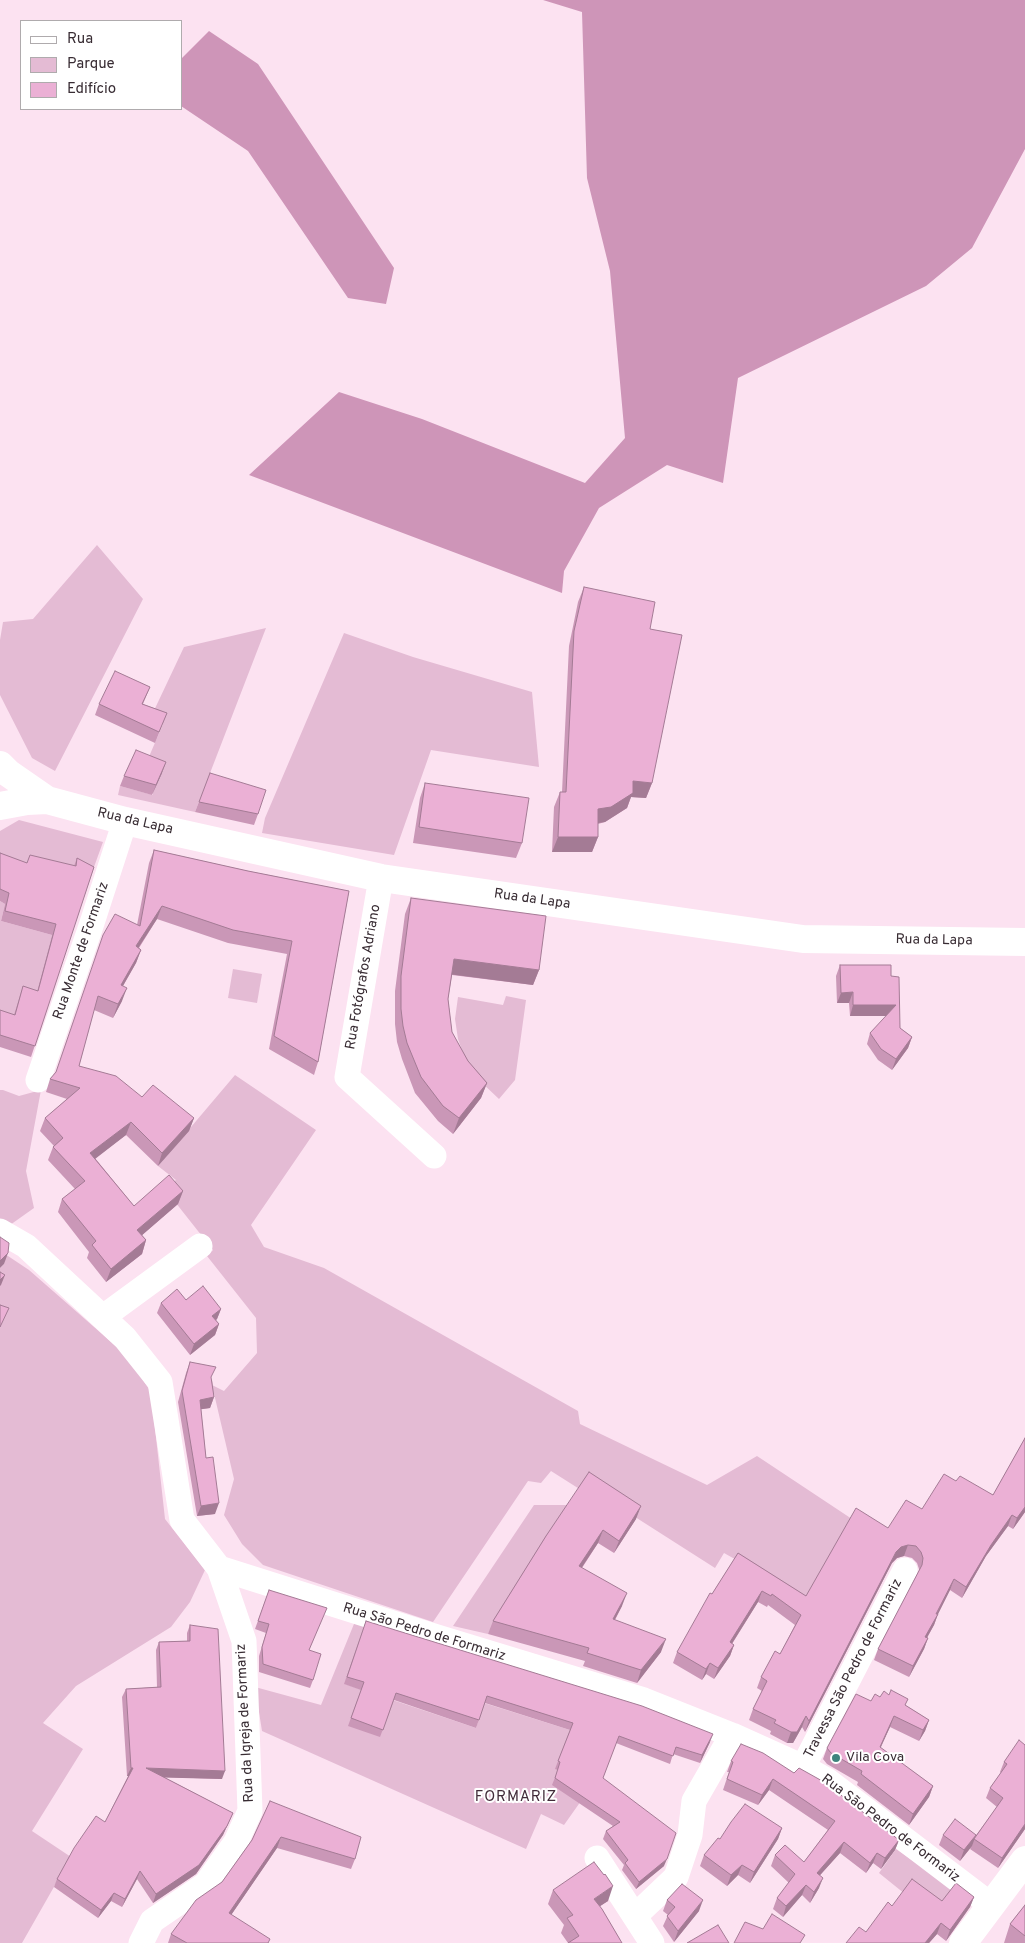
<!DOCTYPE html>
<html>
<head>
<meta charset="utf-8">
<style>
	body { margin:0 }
	#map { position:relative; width:1025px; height:1943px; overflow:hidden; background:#fce2f1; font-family:Overpass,sans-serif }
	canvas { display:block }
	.legend { position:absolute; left:20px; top:20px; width:162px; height:90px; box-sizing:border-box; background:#fff; border:1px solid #afabad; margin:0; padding:6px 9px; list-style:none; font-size:15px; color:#382c33 }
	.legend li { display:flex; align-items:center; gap:10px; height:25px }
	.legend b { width:25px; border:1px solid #afabad }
</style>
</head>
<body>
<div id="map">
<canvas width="1025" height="1943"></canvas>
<ul class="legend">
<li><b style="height:6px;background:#fff"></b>Rua</li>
<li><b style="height:14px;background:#e4bbd4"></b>Parque</li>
<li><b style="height:14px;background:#ebb0d5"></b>Edifício</li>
</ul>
</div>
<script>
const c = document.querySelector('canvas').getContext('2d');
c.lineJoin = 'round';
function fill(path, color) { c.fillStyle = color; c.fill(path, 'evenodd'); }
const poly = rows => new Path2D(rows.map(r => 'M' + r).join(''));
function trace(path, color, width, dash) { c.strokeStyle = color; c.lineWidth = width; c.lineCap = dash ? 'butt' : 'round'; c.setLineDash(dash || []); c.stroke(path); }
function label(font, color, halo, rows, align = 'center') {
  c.font = font + ' Overpass,sans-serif'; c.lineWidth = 4; c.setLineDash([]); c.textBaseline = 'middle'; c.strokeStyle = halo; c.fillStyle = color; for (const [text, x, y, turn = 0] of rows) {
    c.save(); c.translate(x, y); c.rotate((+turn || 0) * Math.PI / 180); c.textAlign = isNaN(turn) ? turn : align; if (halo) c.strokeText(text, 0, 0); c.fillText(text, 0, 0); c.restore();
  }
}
fill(poly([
	[97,545,143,599,55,771,32,758,0,695,0,640,3,622,33,619],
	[266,628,195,812,118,795,120,786,153,795,145,766,163,724,150,719,184,647],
	[344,633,413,657,532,692,539,767,431,750,394,855,262,833,265,818],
	[19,820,103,842,90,878,0,865,0,831],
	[0,901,5,904,1,921,52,935,34,1002,11,1026,0,1022],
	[233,969,262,974,257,1003,228,998],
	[506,996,526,1000,515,1080,499,1099,480,1081,466,1062,458,1039,455,1019,458,997,503,1005],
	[235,1075,316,1130,251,1225,264,1247,324,1268,578,1411,580,1424,707,1485,757,1456,852,1519,806,1599,724,1553,715,1568,585,1485,581,1490,551,1471,541,1483,528,1481,433,1622,263,1565,242,1544,224,1515,234,1479,212,1385,224,1391,257,1353,256,1318,207,1256,213,1250,164,1188,176,1180,158,1166],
	[0,1090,3,1090,19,1096,41,1090,26,1171,34,1208,10,1225,0,1223],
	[5,1254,29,1270,126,1355,151,1392,165,1519,205,1570,190,1602,171,1627,76,1686,43,1723,83,1749,32,1831,71,1857,22,1943,0,1943,0,1268,4,1264],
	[534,1505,571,1505,488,1634,453,1626],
	[356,1619,364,1627,345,1684,476,1728,484,1703,570,1730,593,1784,564,1825,541,1814,526,1849,262,1731,255,1687,321,1705],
	[896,1849,955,1890,938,1912,905,1894,879,1873]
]), '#e4bbd4');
fill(poly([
	[543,0,1025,0,1025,149,972,248,926,286,738,378,723,483,667,465,599,508,564,571,562,593,249,475,339,392,422,419,585,483,625,438,610,271,587,178,582,12],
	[209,31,258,64,394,268,386,304,348,298,248,151,181,106,181,59]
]), '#ce95b8');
trace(poly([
	[381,878,347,1077,434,1156],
	[38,1080,91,926,125,821],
	[0,1231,26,1246,125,1338,160,1382,182,1520,219,1568,437,1637,644,1700,732,1735,803,1767,828,1781,991,1905],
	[103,1317,200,1246],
	[803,1767,905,1570],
	[597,1858,652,1943],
	[635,1916,676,1877,690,1835,694,1801,732,1735],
	[141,1943,152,1921,206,1884,236,1842,250,1811,244,1641,219,1568]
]), '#fff', 25);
trace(poly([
	[0,765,8,773,47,800],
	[0,806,27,801,47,800,125,821,381,878,803,939,1025,942],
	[963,1943,1025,1860]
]), '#fff', 28);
fill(poly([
	[584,587,650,629,652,783,646,798,631,797,627,808,605,822,598,824,598,837,592,852,552,852,554,807,560,792,562,792,569,646,578,602],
	[150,687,143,704,167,713,155,743,95,715,99,704],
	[162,773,152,795,120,786,124,776],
	[210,773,258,814,254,825,195,812],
	[425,783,522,843,516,858,413,843,420,798],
	[154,850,248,871,349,891,318,1062,314,1075,269,1049,287,954,228,943,157,919,139,948,141,950,136,963,123,986,122,1001,113,1018,94,1010,79,1066,142,1097,194,1118,189,1131,158,1166,126,1135,95,1158,134,1206,183,1191,178,1204,142,1235,146,1240,142,1254,106,1282,87,1258,89,1252,58,1212,62,1199,75,1189,48,1160,53,1147,54,1146,40,1131,45,1118,67,1099,46,1092,50,1079,56,1072,137,925,149,863],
	[0,853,27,863,74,866,77,858,94,867,31,1057,0,1047,0,1010,14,1015,23,986,37,991,52,935,1,921,5,904,0,901],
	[411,898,539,970,533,985,452,975,448,999,452,1032,468,1061,487,1083,481,1098,453,1134,438,1121,415,1093,402,1059,397,1042,395,1024,395,991,405,914],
	[840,965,891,976,900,1028,912,1037,908,1048,892,1070,878,1060,867,1044,870,1033,887,1016,850,1016,849,1003,837,1003,836,976],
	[186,1300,221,1309,217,1319,216,1320,219,1324,215,1335,190,1355,157,1313,161,1303],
	[190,1362,212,1380,214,1397,210,1408,201,1409,206,1458,215,1514,197,1516,178,1402,186,1373],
	[1025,1438,1025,1512,1013,1529,1008,1526,986,1556,962,1598,950,1590,938,1614,934,1625,927,1638,928,1638,924,1649,909,1677,874,1660,878,1649,919,1571,919,1569,917,1563,912,1558,904,1556,897,1558,892,1563,805,1732,802,1727,793,1743,787,1743,770,1734,771,1731,749,1720,753,1709,762,1691,757,1688,761,1677,780,1654,795,1625,768,1605,767,1607,758,1602,732,1644,734,1645,730,1656,714,1679,706,1674,702,1680,673,1663,677,1652,712,1594,738,1553,806,1596,888,1528,922,1509,956,1481,993,1495],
	[636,1519,614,1553,598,1543,582,1568,622,1606,615,1620,661,1652,637,1683,583,1666,585,1661,488,1634,493,1621,546,1536],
	[269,1590,323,1616,309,1650,313,1680,310,1688,259,1672,259,1656,266,1633,255,1629],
	[366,1621,710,1742,700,1763,673,1754,670,1764,616,1743,603,1778,664,1866,636,1889,622,1870,624,1865,603,1839,606,1831,613,1826,552,1785,558,1770,555,1769,570,1730,485,1703,476,1728,394,1700,380,1737,348,1726,361,1690,344,1684],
	[190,1625,222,1779,164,1777,233,1813,223,1835,196,1874,153,1903,137,1879,122,1907,111,1901,98,1918,54,1887,57,1879,105,1822,128,1776,127,1776,122,1697,126,1689,157,1687,156,1650,159,1642,187,1641,187,1633],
	[889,1695,908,1699,905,1705,929,1720,925,1731,919,1741,890,1727,880,1748,933,1786,929,1797,909,1825,857,1785,858,1782,827,1764,823,1759,827,1748,871,1701,880,1697],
	[1025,1745,1025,1829,998,1868,970,1849,972,1846,960,1861,939,1845,943,1835,974,1838,997,1807,986,1798,990,1788,1001,1773,1000,1772,1004,1762],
	[731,1761,794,1773,899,1840,895,1850,881,1869,873,1863,866,1873,840,1853,820,1875,819,1888,810,1903,802,1895,783,1917,773,1909,777,1898,789,1883,771,1866,775,1855,804,1862,828,1830,769,1790,758,1805,723,1790,729,1772,727,1772],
	[270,1801,355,1859,351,1869,277,1848,231,1915,269,1943,168,1943,171,1934,222,1882,252,1840],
	[782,1828,778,1839,750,1883,738,1875,727,1886,700,1866,704,1855,720,1839],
	[553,1890,608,1901,600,1906,622,1943,568,1943,561,1933,564,1925,548,1904],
	[974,1897,970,1907,946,1941,937,1934,929,1943,846,1943,866,1932,892,1906,942,1901],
	[667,1900,699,1911,674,1942,663,1926,668,1915,663,1911],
	[1025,1905,1025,1943,1004,1943,1010,1924]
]), '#ca97b7');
fill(poly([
	[166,762,162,773,152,795,156,785],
	[633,781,652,783,646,798,631,797,627,808,605,822,592,824,598,809],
	[558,837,598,837,592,852,552,852],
	[162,906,157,919,131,959,136,946],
	[141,950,136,963,116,998,121,985],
	[454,959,539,970,533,985,448,974],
	[127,988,122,1001,113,1018,118,1004],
	[853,992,849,1003,837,1003,841,993],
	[853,1005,896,1005,893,1016,850,1016],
	[912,1037,908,1048,892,1070,896,1059],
	[487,1083,481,1098,453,1134,459,1118],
	[194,1118,189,1131,158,1166,162,1153],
	[131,1122,126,1135,86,1166,90,1153],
	[183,1191,178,1204,133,1243,137,1230],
	[146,1240,142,1254,106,1282,111,1269],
	[8,1253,4,1264,0,1268,0,1261],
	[5,1275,1,1285,0,1286,0,1280],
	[221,1309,217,1319,208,1327,212,1316],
	[219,1324,215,1335,190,1355,194,1344],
	[214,1397,210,1408,196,1410,200,1400],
	[219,1503,215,1514,197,1516,201,1506],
	[641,1506,636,1519,614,1553,619,1541],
	[1025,1507,1025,1512,1013,1529,1017,1518],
	[1012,1515,1008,1526,986,1556,962,1598,966,1587,991,1545],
	[603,1530,598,1543,574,1579,579,1566],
	[908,1545,904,1556,897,1558,892,1563,805,1732,809,1721,896,1552,901,1547],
	[954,1579,950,1590,935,1620,938,1614,934,1625,921,1648,925,1637],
	[762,1591,758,1602,726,1653,730,1642],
	[627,1593,622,1606,608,1632,613,1619],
	[928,1638,924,1649,909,1677,913,1666],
	[666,1639,661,1652,637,1683,641,1670],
	[734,1645,730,1656,714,1679,718,1668],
	[710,1663,706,1674,702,1680,706,1669],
	[806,1716,802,1727,793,1743,787,1743,791,1732],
	[894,1716,890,1727,876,1758,880,1747],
	[929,1720,925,1731,919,1741,923,1730],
	[713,1734,710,1742,700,1763,702,1755],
	[131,1768,133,1768,130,1776,127,1776],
	[146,1768,225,1771,222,1779,143,1777],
	[773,1779,769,1790,758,1805,762,1795],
	[933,1786,929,1797,909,1825,913,1814],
	[233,1813,223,1835,196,1874,153,1903,156,1894],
	[1025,1824,1025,1829,998,1868,1002,1858],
	[782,1828,778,1839,750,1883,754,1872],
	[976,1835,972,1846,960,1861,964,1850],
	[281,1837,277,1848,225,1924,229,1913],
	[899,1840,895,1850,881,1869,885,1858],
	[844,1842,840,1853,813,1883,817,1873],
	[877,1853,873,1863,866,1873,870,1863],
	[667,1859,664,1866,636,1889,639,1882],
	[742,1865,738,1875,727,1886,731,1875],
	[140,1871,137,1879,122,1907,125,1899],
	[823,1878,819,1888,810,1903,814,1892],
	[806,1885,802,1895,783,1917,786,1906],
	[613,1886,608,1901,588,1914,594,1899],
	[114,1893,111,1901,98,1918,101,1910],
	[974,1897,970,1907,946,1941,950,1930],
	[703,1900,699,1911,674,1942,678,1931],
	[941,1923,937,1934,929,1943,925,1943]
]), '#a47b95');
const building = poly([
	[584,587,655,602,650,629,682,635,652,783,633,781,633,793,611,807,598,809,598,837,558,837,560,792,566,792,574,631,584,587],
	[115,671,150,687,142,704,167,713,159,732,99,704,115,671],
	[136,750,166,762,156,785,124,776,136,750],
	[210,773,266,790,258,814,199,802,210,773],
	[425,783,529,798,522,843,419,827,425,783],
	[154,850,248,871,349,891,318,1062,274,1036,292,941,233,930,162,906,136,946,141,950,121,985,127,988,118,1004,98,996,79,1066,116,1076,142,1097,153,1085,194,1118,162,1153,131,1122,90,1153,134,1206,169,1175,183,1191,137,1230,146,1240,111,1269,92,1245,96,1241,62,1199,85,1181,53,1147,63,1138,45,1118,80,1088,50,1079,56,1072,103,935,115,914,140,926,154,850],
	[0,853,27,863,30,855,76,866,77,858,94,867,35,1046,0,1035,0,1010,15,1015,23,986,38,991,56,924,5,911,9,893,0,889,0,853],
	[411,898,546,916,539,970,454,959,448,999,452,1032,468,1061,487,1083,459,1118,443,1106,421,1077,407,1043,403,1026,401,1009,401,976,411,898],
	[840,965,891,965,891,976,899,977,900,1028,912,1037,896,1059,881,1049,870,1033,896,1005,853,1005,853,992,841,993,840,965],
	[0,1237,9,1243,8,1253,0,1261,0,1237],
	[0,1272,5,1275,0,1280,0,1272],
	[203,1286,221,1309,212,1316,219,1324,194,1344,161,1303,177,1289,186,1300,203,1286],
	[0,1305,9,1308,0,1327,0,1305],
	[190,1362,216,1367,211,1377,214,1397,200,1400,206,1458,213,1457,219,1503,201,1506,182,1391,190,1362],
	[1025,1438,1025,1507,1017,1518,1012,1515,991,1545,966,1587,954,1579,936,1614,938,1614,925,1637,928,1638,913,1666,878,1649,922,1565,923,1558,921,1552,916,1546,908,1545,901,1547,896,1552,809,1721,806,1716,797,1732,791,1732,774,1723,776,1720,753,1709,767,1681,761,1677,775,1651,780,1654,801,1615,772,1594,771,1596,762,1591,730,1642,734,1645,718,1668,710,1663,706,1669,677,1652,710,1593,712,1594,738,1553,806,1596,856,1508,888,1528,906,1500,922,1509,944,1474,956,1481,960,1476,993,1495,1025,1438],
	[589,1472,641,1506,619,1541,603,1530,579,1566,627,1593,613,1619,666,1639,641,1670,587,1653,589,1648,493,1621,546,1536,589,1472],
	[269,1590,327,1608,309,1650,321,1654,313,1680,263,1664,262,1647,269,1624,258,1621,269,1590],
	[366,1621,642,1706,713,1734,702,1755,676,1747,673,1756,619,1736,603,1778,676,1833,667,1859,639,1882,625,1863,628,1860,606,1831,620,1822,555,1778,560,1762,558,1761,573,1723,487,1696,479,1720,396,1693,383,1730,351,1718,364,1682,347,1677,366,1621],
	[190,1625,218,1629,225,1771,146,1768,233,1813,227,1826,199,1865,156,1894,140,1871,125,1899,114,1893,101,1910,57,1879,74,1848,96,1816,105,1822,133,1768,131,1768,126,1689,161,1687,159,1642,190,1641,190,1625],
	[891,1690,908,1699,905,1705,929,1720,923,1730,894,1716,880,1747,933,1786,913,1814,861,1774,862,1771,831,1753,827,1748,856,1694,871,1701,875,1694,880,1697,884,1691,889,1695,891,1690],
	[1019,1740,1025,1745,1025,1824,1002,1858,974,1839,1003,1798,990,1788,1007,1764,1004,1762,1019,1740],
	[741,1744,763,1753,794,1773,799,1768,824,1782,899,1840,885,1858,877,1853,870,1863,844,1842,817,1873,823,1878,814,1892,806,1885,786,1906,777,1898,795,1874,775,1855,785,1845,804,1862,835,1821,773,1779,762,1795,727,1779,733,1762,731,1761,741,1744],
	[270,1801,361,1837,355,1859,281,1837,229,1913,270,1939,268,1943,187,1943,171,1934,196,1900,222,1882,252,1840,270,1801],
	[745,1804,782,1828,754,1872,742,1865,731,1875,704,1855,718,1838,720,1839,731,1822,745,1804],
	[955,1819,976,1835,964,1850,943,1835,955,1819],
	[594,1862,604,1875,605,1874,613,1886,594,1899,602,1909,622,1943,568,1943,579,1936,567,1918,573,1915,553,1890,594,1862],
	[912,1879,942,1901,956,1883,974,1897,950,1930,941,1923,925,1943,846,1943,859,1927,866,1932,888,1902,892,1906,912,1879],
	[682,1884,703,1900,678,1931,667,1916,675,1907,667,1900,682,1884],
	[1025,1905,1025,1936,1010,1924,1025,1905],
	[772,1914,805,1935,800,1943,734,1943,745,1922,763,1929,772,1914],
	[718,1925,729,1943,687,1943,718,1925]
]);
fill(building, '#ebb0d5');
trace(building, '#a47b95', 1);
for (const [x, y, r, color] of [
	[836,1758,5,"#3e847d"]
]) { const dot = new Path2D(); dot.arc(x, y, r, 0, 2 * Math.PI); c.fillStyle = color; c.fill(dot); trace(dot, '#fff', 2); }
label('14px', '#382c33', '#fff', [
	["Rua da Lapa",135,822,13],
	["Rua da Lapa",532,900,8],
	["Rua da Lapa",934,941,1],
	["Rua Monte de Formariz",82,951,-71],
	["Rua Fotógrafos Adriano",364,977,-80],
	["Rua São Pedro de Formariz",424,1633,17],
	["Travessa São Pedro de Formariz",854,1669,-63],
	["Rua da Igreja de Formariz",246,1723,-93],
	["Rua São Pedro de Formariz",890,1829,37]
]);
label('14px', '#382c33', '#fff', [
	["Vila Cova",846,1758]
], 'left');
c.letterSpacing = '1px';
label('15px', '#422b39', '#fff', [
	["FORMARIZ",516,1798]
]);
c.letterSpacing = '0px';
</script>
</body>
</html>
